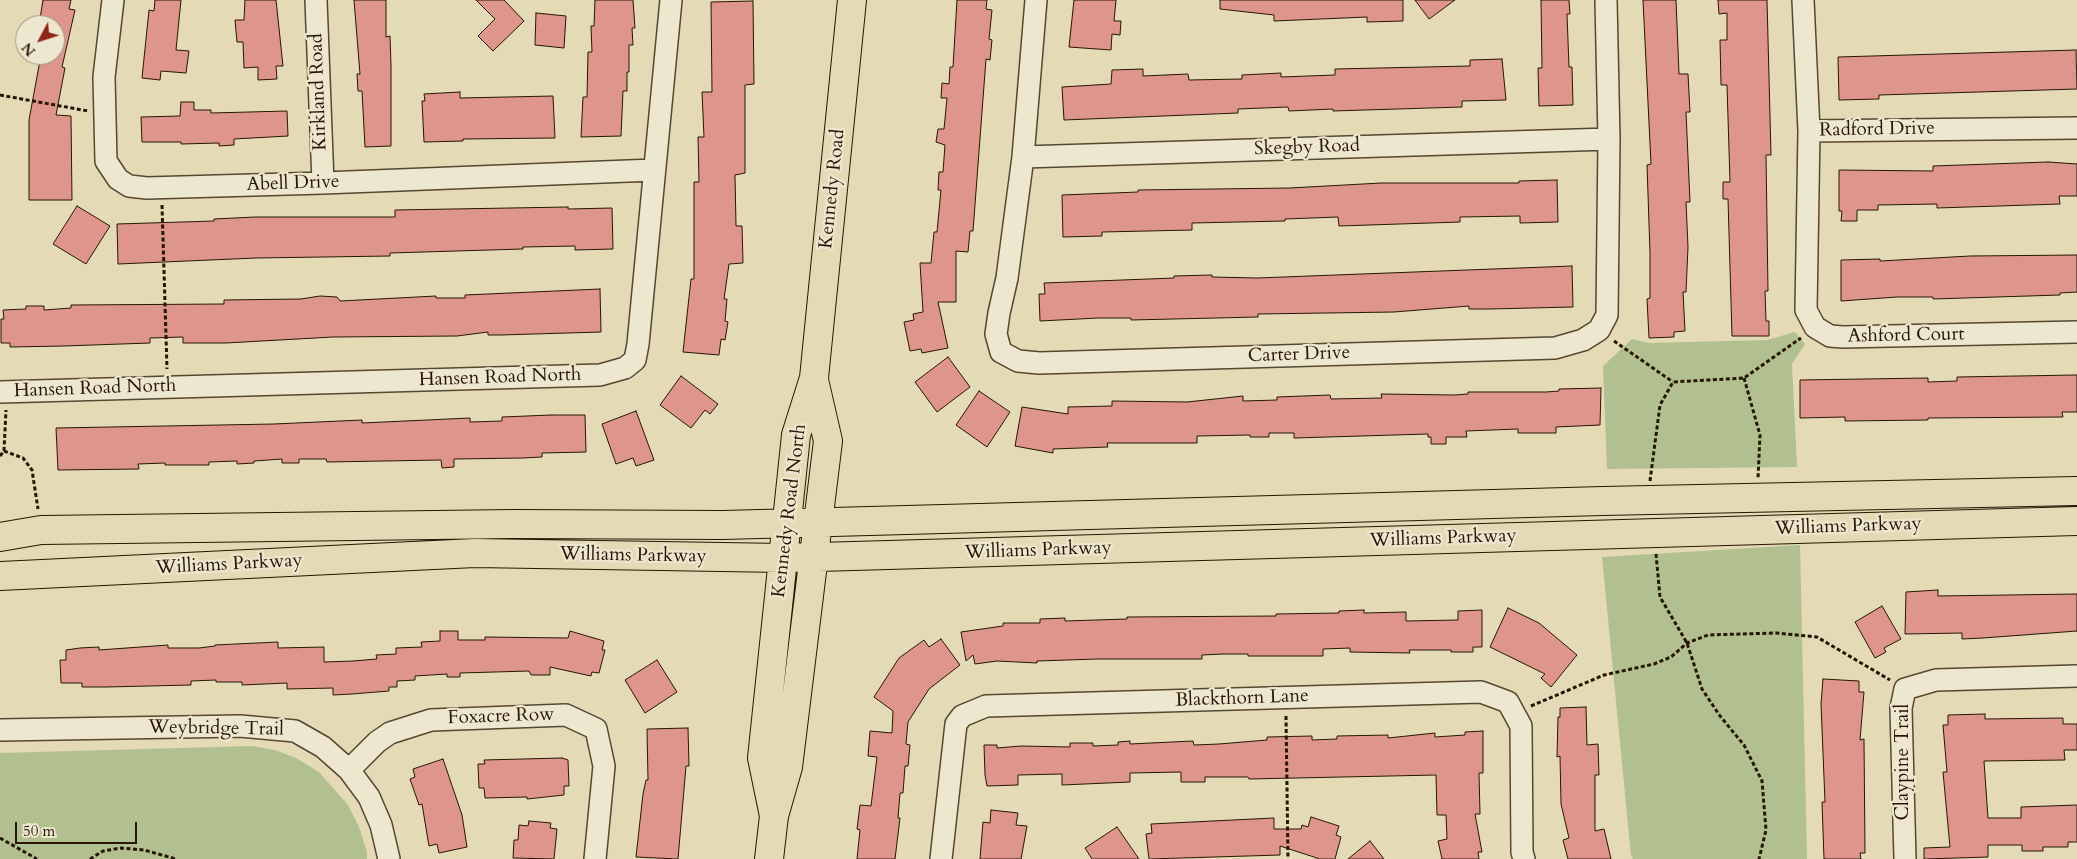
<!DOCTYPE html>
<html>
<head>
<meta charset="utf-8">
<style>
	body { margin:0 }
	#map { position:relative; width:2077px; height:859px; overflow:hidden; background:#e5dab6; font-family:Cardo,serif }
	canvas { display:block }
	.north { position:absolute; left:15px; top:15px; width:50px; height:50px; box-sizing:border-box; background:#eee7d0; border:1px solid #9e937e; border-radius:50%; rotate:230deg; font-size:14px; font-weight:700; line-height:20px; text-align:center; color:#261602 }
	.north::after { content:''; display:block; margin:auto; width:18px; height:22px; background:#8f2418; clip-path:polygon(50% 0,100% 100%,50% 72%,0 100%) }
	.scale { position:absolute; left:15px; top:822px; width:122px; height:22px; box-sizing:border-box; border:2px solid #261602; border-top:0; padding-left:6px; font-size:15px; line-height:18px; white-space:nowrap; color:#261602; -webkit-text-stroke:4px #eee7d0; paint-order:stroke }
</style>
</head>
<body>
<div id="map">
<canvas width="2077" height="859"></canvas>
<div class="north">N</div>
<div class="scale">50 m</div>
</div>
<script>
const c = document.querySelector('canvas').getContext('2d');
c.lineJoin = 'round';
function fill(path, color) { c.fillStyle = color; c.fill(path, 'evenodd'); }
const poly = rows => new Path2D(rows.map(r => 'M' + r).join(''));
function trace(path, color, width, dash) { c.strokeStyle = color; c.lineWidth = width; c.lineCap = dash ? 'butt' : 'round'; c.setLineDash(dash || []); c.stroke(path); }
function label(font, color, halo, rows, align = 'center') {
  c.font = font + ' Cardo,serif'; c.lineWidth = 4.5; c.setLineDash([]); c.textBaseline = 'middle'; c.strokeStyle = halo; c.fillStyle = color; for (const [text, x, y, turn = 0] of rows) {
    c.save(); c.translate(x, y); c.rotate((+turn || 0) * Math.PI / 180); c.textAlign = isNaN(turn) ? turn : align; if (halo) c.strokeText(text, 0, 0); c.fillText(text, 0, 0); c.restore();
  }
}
fill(poly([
	[1795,332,1805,344,1792,364,1797,467,1607,469,1603,366,1632,339,1649,343,1767,340],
	[1800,545,1807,859,1633,859,1631,856,1602,557],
	[252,746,275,750,296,758,319,772,348,805,359,827,367,852,367,859,0,859,0,753]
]), '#b2c090');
const building = poly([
	[43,0,71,0,69,9,75,10,62,67,65,68,56,115,71,116,72,200,29,200,29,120,41,55,55,55,55,22,40,19,43,0],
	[155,0,181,0,176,50,189,51,186,73,161,71,160,80,142,78,149,10,154,11,155,0],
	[245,0,276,0,283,66,276,66,277,79,258,80,258,67,244,68,243,42,237,42,235,20,244,20,245,0],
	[354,0,386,0,386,37,390,36,391,66,391,146,365,147,362,91,358,91,357,74,360,74,354,0],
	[476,0,504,0,524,21,493,51,478,36,495,19,476,0],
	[595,0,633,0,635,28,632,28,633,45,629,45,629,72,627,72,627,91,623,91,621,136,581,137,583,97,587,97,588,52,592,52,591,26,594,26,595,0],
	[957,0,987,0,986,9,992,10,989,39,992,40,990,60,986,59,973,231,970,231,968,252,956,251,956,302,938,302,948,348,922,353,921,349,910,351,904,322,914,320,913,314,923,312,920,263,931,263,934,232,937,232,941,190,938,190,939,172,943,172,945,145,936,142,938,129,944,129,947,98,941,98,942,83,949,84,950,67,953,67,957,0],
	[1074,0,1116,0,1114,21,1121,21,1120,35,1112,34,1111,50,1069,47,1074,0],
	[1220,0,1403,0,1403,21,1367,22,1367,17,1274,21,1274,15,1220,9,1220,0],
	[1415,0,1455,0,1429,19,1415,0],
	[1541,0,1569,0,1570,14,1567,14,1569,67,1572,67,1573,105,1539,106,1538,68,1542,68,1541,0],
	[1643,0,1676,0,1679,74,1688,74,1690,112,1686,112,1690,202,1686,202,1688,247,1686,292,1683,292,1685,331,1674,332,1674,337,1649,338,1647,299,1650,298,1650,253,1647,165,1651,164,1643,0],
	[1718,0,1767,0,1771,155,1766,155,1768,291,1765,291,1766,321,1769,321,1769,336,1732,336,1728,199,1723,199,1723,182,1730,182,1727,85,1721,85,1720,40,1727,40,1727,13,1719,14,1718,0],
	[753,1,754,84,745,85,745,173,735,175,736,226,742,226,743,263,729,264,724,299,727,299,725,321,728,322,725,340,721,339,719,355,683,352,691,279,694,279,694,182,699,182,698,137,704,137,702,92,712,92,711,2,753,1],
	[536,13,566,16,564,48,535,45,536,13],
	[2076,50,2077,89,1879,95,1879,99,1839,100,1838,57,2076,50],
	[1502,59,1506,100,1462,101,1462,107,1333,111,1333,109,1289,111,1288,107,1238,109,1238,113,1064,120,1062,87,1111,84,1112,70,1143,69,1143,76,1188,74,1189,80,1242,79,1242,75,1281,73,1281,77,1335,75,1335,69,1470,66,1470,60,1502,59],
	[460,92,460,98,553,96,555,138,463,139,463,141,424,142,422,101,425,101,424,94,460,92],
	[181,102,194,102,194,110,211,110,211,113,287,111,288,136,234,139,234,145,219,146,219,143,181,144,181,142,142,142,141,117,180,116,181,102],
	[2048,162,2077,164,2077,196,2059,196,2060,204,1937,208,1937,204,1878,205,1878,210,1857,210,1857,221,1841,221,1842,211,1839,211,1839,170,1933,171,1933,166,2048,162],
	[1557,180,1558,222,1520,223,1520,216,1460,217,1460,222,1339,226,1338,217,1285,219,1285,221,1192,223,1192,230,1102,232,1102,236,1063,237,1062,195,1138,192,1138,190,1290,188,1381,183,1519,183,1519,181,1557,180],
	[77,206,110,226,86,264,53,244,77,206],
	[568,207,568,209,612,208,613,249,575,250,575,246,523,247,523,249,390,253,390,256,256,258,118,264,117,224,214,221,214,219,255,217,395,217,395,210,568,207],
	[2077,255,2077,292,2060,293,2060,295,1933,299,1933,297,1897,297,1841,301,1841,260,1880,259,1880,261,1970,256,2077,255],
	[1572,266,1573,307,1489,309,1469,309,1469,306,1394,312,1258,314,1258,317,1131,320,1131,318,1098,318,1040,321,1039,294,1045,294,1044,283,1174,278,1174,276,1212,275,1212,277,1257,278,1572,266],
	[600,289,601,332,500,335,488,335,488,332,457,336,333,337,226,343,183,343,183,337,150,338,150,343,64,346,10,347,10,343,1,343,1,319,4,319,3,310,26,309,26,306,44,306,44,310,71,308,71,305,224,304,224,300,301,299,320,296,337,297,340,301,436,296,436,298,465,298,465,295,600,289],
	[948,357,970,387,937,412,915,382,948,357],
	[2077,375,2077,412,2062,412,2063,417,1928,418,1928,420,1845,421,1845,417,1800,418,1800,380,1928,378,1928,382,1957,381,1957,377,2077,375],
	[681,376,718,404,710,414,705,410,691,428,660,405,681,376],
	[1601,388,1600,425,1556,427,1556,433,1518,433,1518,429,1466,431,1467,437,1446,437,1446,444,1431,444,1431,437,1428,437,1428,434,1294,438,1294,433,1269,433,1269,437,1250,437,1250,435,1197,436,1197,443,1107,443,1108,447,1053,449,1053,453,1015,446,1022,407,1068,414,1068,407,1112,406,1112,401,1187,402,1243,396,1243,401,1277,400,1277,397,1330,395,1331,399,1382,398,1381,394,1455,395,1468,394,1468,392,1546,392,1559,391,1559,389,1601,388],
	[979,391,1010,412,987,447,956,425,979,391],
	[636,411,654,460,636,466,633,458,616,464,602,424,636,411],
	[552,415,585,415,586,452,542,453,542,457,523,458,454,459,454,467,442,468,441,460,327,462,326,459,299,459,299,463,282,463,282,459,254,461,254,463,237,464,237,461,209,462,209,465,165,465,165,463,138,464,139,469,58,470,56,428,274,424,362,420,362,423,470,418,470,422,502,421,502,417,552,415],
	[1938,590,1938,596,2077,594,2077,631,1983,638,1962,639,1962,633,1905,634,1906,592,1938,590],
	[1882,606,1901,639,1884,648,1886,652,1875,658,1855,622,1882,606],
	[1508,608,1539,623,1577,655,1551,687,1541,678,1545,674,1490,647,1508,608],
	[1364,610,1364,613,1406,612,1406,621,1458,620,1458,611,1482,610,1482,647,1473,647,1473,652,1451,652,1451,650,1409,650,1410,653,1350,652,1350,648,1323,649,1323,656,1248,656,1248,654,1223,654,1202,655,1202,659,1098,659,1037,661,1037,663,997,661,975,664,973,655,966,661,961,632,1003,626,1003,623,1040,623,1040,619,1065,618,1065,621,1127,619,1127,617,1276,616,1276,614,1339,613,1339,611,1364,610],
	[440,631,458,631,458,640,485,640,485,637,568,638,570,631,604,641,602,650,605,650,599,673,592,672,591,676,550,667,550,675,531,675,529,671,460,673,460,677,447,677,447,674,415,676,415,680,397,681,397,687,389,687,389,691,352,694,333,695,333,688,287,689,287,683,242,685,242,682,216,682,216,680,191,681,191,685,106,687,82,687,82,683,61,683,60,660,66,660,66,650,80,648,99,647,99,650,168,645,168,648,199,648,215,646,215,645,278,642,278,648,324,647,324,662,353,661,377,659,376,655,396,654,396,648,422,647,421,642,440,641,440,631],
	[941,639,960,665,929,689,908,722,906,744,910,745,908,766,905,766,903,793,900,793,898,818,900,818,895,859,857,859,860,830,857,829,860,805,871,806,877,757,868,756,870,731,892,733,893,711,874,697,899,658,924,640,929,647,941,639],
	[657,660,677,692,645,713,625,680,657,660],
	[1823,679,1859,681,1859,692,1864,692,1860,740,1864,739,1865,853,1860,853,1861,859,1824,859,1822,802,1825,802,1821,704,1823,679],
	[1586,707,1587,745,1598,744,1599,775,1595,775,1595,831,1604,829,1611,859,1568,859,1563,840,1569,838,1561,804,1560,756,1557,757,1558,717,1560,717,1560,708,1586,707],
	[1985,714,1985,719,2063,718,2063,724,2077,724,2077,750,2064,750,2065,760,1984,761,1988,818,2021,818,2021,807,2077,805,2077,842,2068,842,2068,847,2043,847,2043,851,2022,851,2022,845,1988,845,1988,857,1924,859,1924,848,1950,847,1943,772,1947,772,1943,725,1948,725,1948,715,1985,714],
	[688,728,689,766,686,766,678,859,636,857,643,794,646,780,648,780,647,729,688,728],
	[1483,731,1483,773,1479,773,1480,814,1475,814,1482,852,1478,852,1479,859,1442,859,1438,841,1447,839,1446,815,1437,815,1436,775,1249,779,1248,777,1205,777,1205,782,1181,782,1181,772,1130,773,1130,782,1062,785,1062,774,1018,775,1018,785,987,786,985,775,984,745,997,745,997,748,1021,746,1070,747,1070,743,1093,743,1093,746,1118,745,1118,742,1130,741,1130,744,1193,741,1194,745,1219,744,1267,740,1267,737,1312,736,1312,740,1337,739,1337,736,1388,735,1388,738,1435,733,1435,737,1465,735,1465,732,1483,731],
	[562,758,568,760,569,786,564,786,564,795,527,799,527,797,485,798,484,788,479,788,478,764,485,764,484,760,562,758],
	[443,759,462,815,467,847,439,853,437,844,429,846,422,804,419,805,410,779,415,777,413,769,443,759],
	[991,810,1018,813,1016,825,1027,826,1021,859,980,859,983,822,990,823,991,810],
	[1311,817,1339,826,1336,835,1341,837,1335,859,1320,859,1280,846,1280,855,1149,859,1146,834,1152,833,1151,824,1274,818,1274,829,1301,829,1302,825,1308,827,1311,817],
	[529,821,551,823,550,828,557,829,554,859,513,858,514,840,518,840,519,825,528,826,529,821],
	[1117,827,1139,859,1092,859,1085,848,1117,827],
	[1370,841,1384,859,1348,859,1370,841]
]);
fill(building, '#de958b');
trace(building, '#261602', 1);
const minor = poly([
	[113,0,104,77,106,161,118,179,129,186,147,188,323,183,654,170],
	[316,0,323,183],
	[1036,0,1023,157,1007,278,999,313,996,334,1001,352,1018,361,1039,363,1555,348,1583,340,1599,330,1607,315,1609,139,1606,0],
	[1803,0,1809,131,1806,310,1815,327,1830,336,1843,337,2077,332],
	[1809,131,2077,128],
	[1023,157,1609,139],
	[0,392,600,375,625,368,635,360,638,344,671,0],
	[0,730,240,726,295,731,323,747,349,770,369,797,381,825,389,859],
	[349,770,377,742,390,733,431,720,566,715,596,729,604,766,595,859],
	[941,859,956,724,962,716,986,706,1481,692,1508,702,1521,726,1522,852,1524,859],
	[1905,859,1901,708,1905,689,1936,680,2077,676]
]);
const major = poly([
	[0,537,41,530,513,524,723,525,1603,501,2077,491],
	[0,576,475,553,783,558,2077,521],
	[774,816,762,758,796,435,814,378,852,0],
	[769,859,774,816,788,767,828,441,814,380]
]);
trace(minor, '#56472f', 24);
trace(major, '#261602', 30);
trace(poly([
	[0,95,88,111],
	[162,205,167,369],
	[1614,341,1673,382],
	[1744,378,1760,435,1758,478],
	[4,451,23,458,32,470,38,509],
	[0,456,4,451,6,410],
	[1650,481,1660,405,1673,382,1744,378,1801,338],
	[1656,554,1660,597,1687,643,1702,689,1720,716,1744,745,1762,781,1766,830,1759,859],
	[1531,706,1604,675,1654,664,1671,657,1687,643,1708,635,1776,633,1817,637,1890,680],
	[1286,716,1288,859],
	[0,838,37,859],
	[90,859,103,851,121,848,144,850,176,859]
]), '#261602', 3, [4, 2.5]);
trace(minor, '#eee7d0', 21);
trace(major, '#e5dab6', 28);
label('19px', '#261602', '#eee7d0', [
	["Kirkland Road",319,92,-92],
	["Radford Drive",1877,130,-1],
	["Skegby Road",1307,148,-2],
	["Abell Drive",293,184,-2],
	["Kennedy Road",833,189,-84],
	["Ashford Court",1906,336,-1],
	["Carter Drive",1299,355,-2],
	["Hansen Road North",500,378,-2],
	["Hansen Road North",95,389,-2],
	["Kennedy Road North",790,511,-83],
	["Williams Parkway",1848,527,-2],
	["Williams Parkway",1443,539,-2],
	["Williams Parkway",1038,551,-2],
	["Williams Parkway",633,556,1],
	["Williams Parkway",229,565,-3],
	["Blackthorn Lane",1242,699,-2],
	["Foxacre Row",501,717,-2],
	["Weybridge Trail",216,729,1],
	["Claypine Trail",1904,762,-90]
]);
</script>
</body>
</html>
